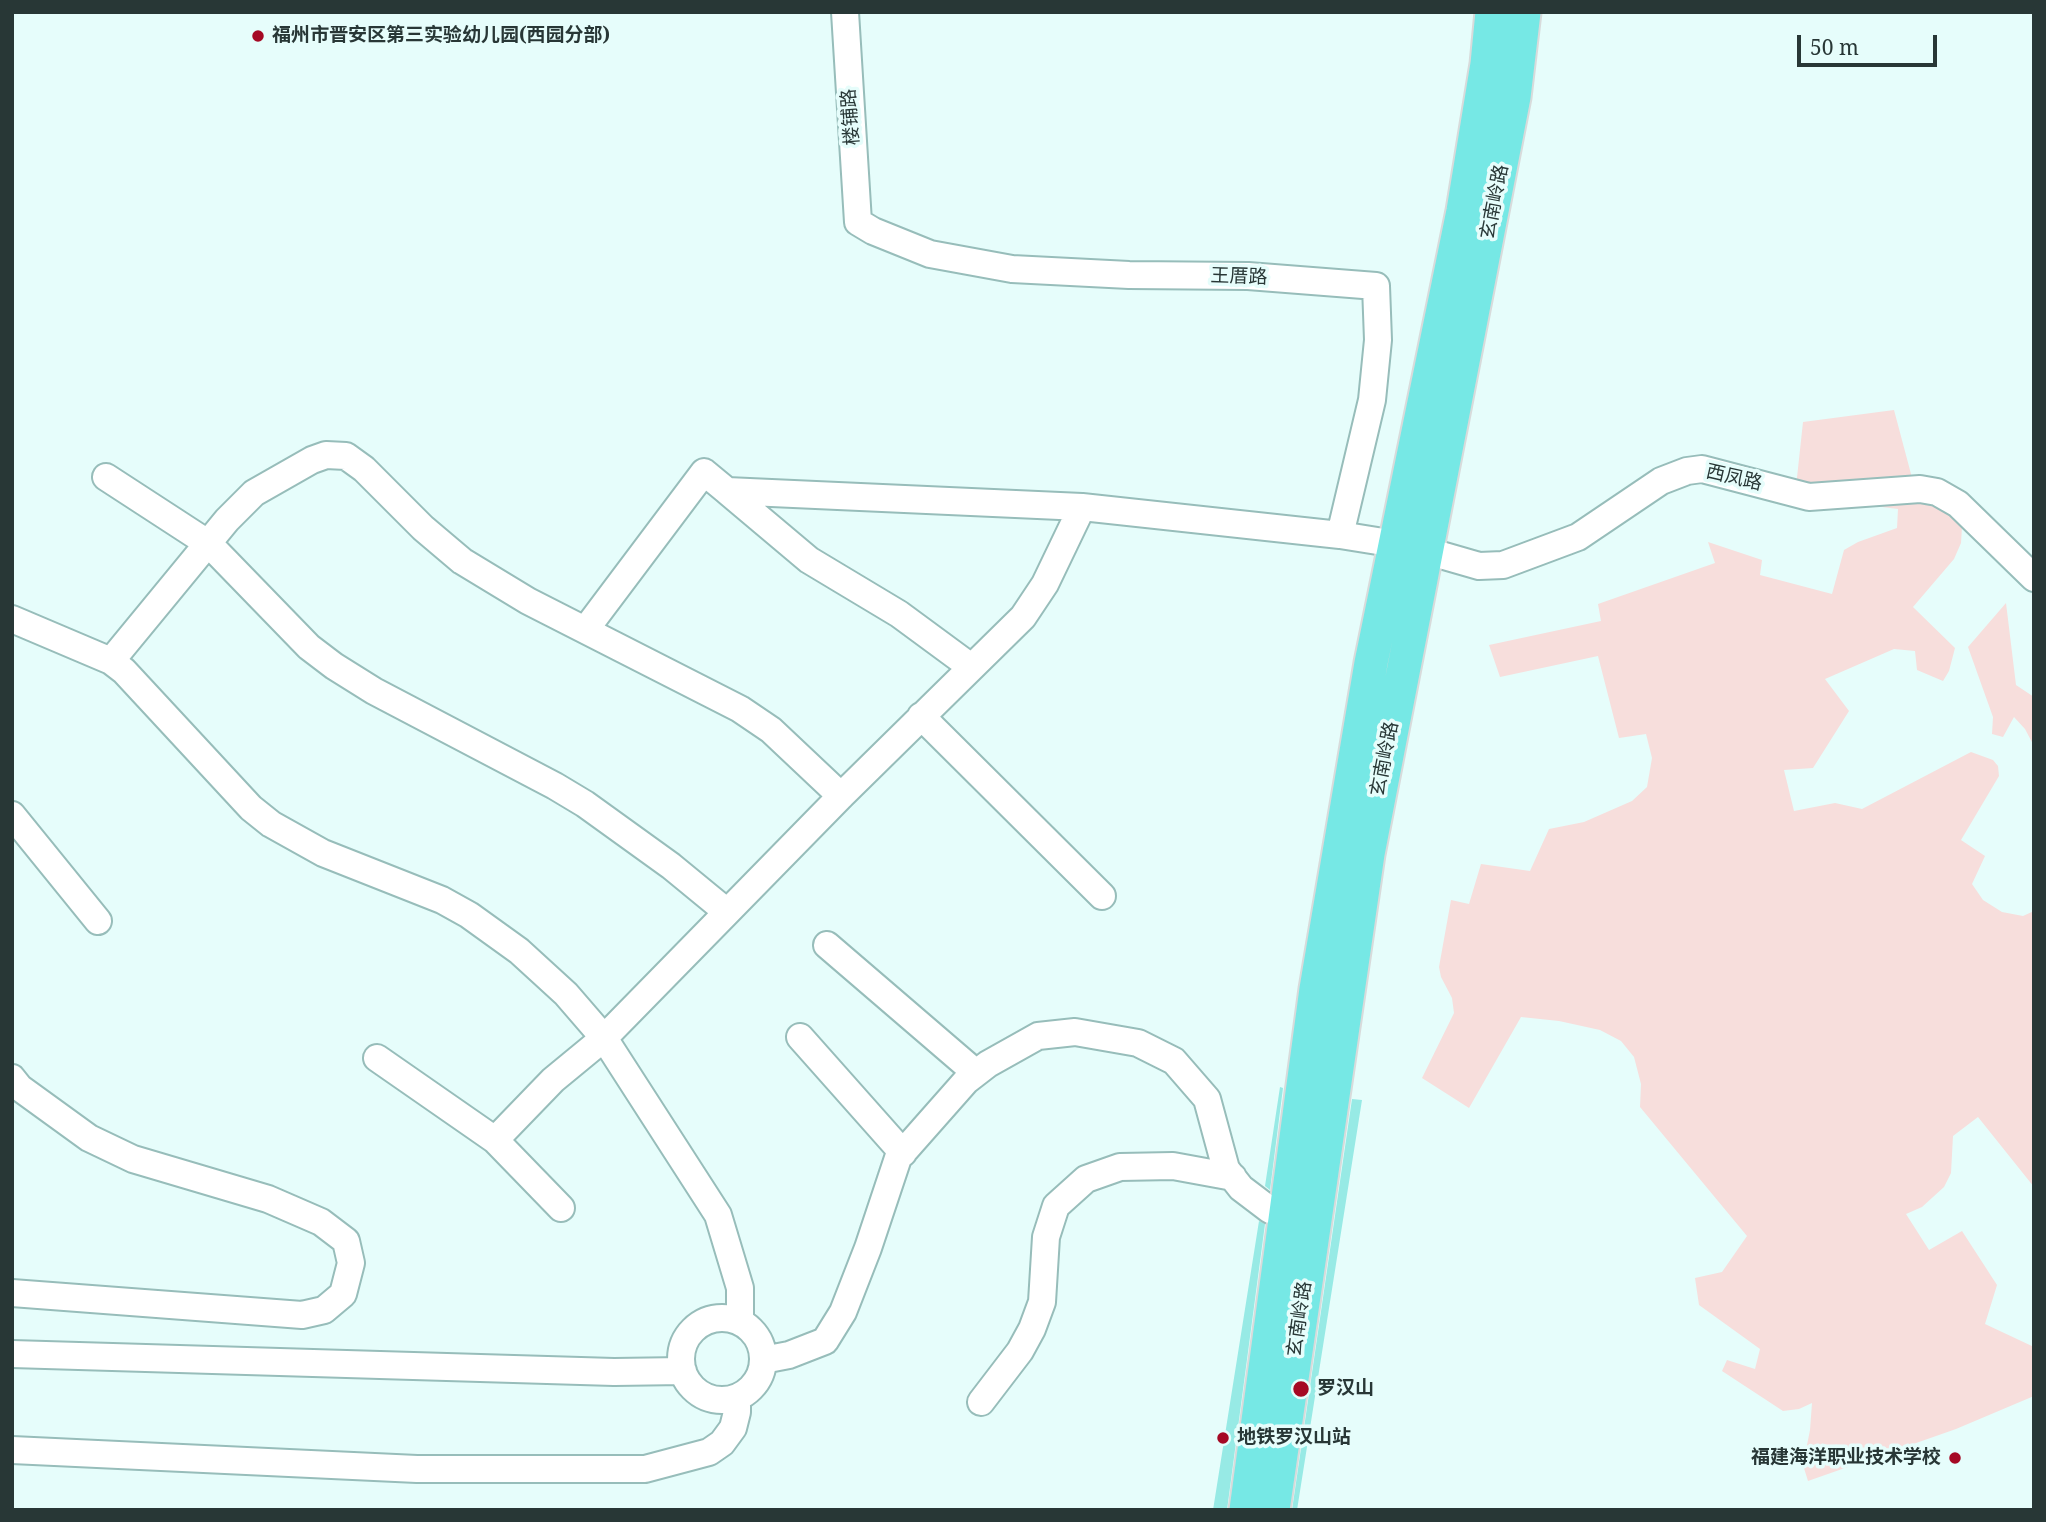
<!DOCTYPE html>
<html>
<head>
<meta charset="utf-8">
<style>
	body { margin:0 }
	#map { position:relative; width:2046px; height:1522px; overflow:hidden; background:#e6fdfb; font-family:"Noto Serif",serif }
	canvas { display:block }
	.frame { position:absolute; inset:0; border:14px solid #283736; pointer-events:none }
	.scale { position:absolute; left:1797px; top:35px; width:140px; height:32px; box-sizing:border-box; border:4px solid #283736; border-top:0; padding-left:9px; font-size:21px; line-height:24px; white-space:nowrap; color:#283736; -webkit-text-stroke:5px #e6fdfb; paint-order:stroke }
</style>
</head>
<body>
<div id="map">
<canvas width="2046" height="1522"></canvas>
<div class="frame"></div>
<div class="scale">50 m</div>
</div>
<script>
const c = document.querySelector('canvas').getContext('2d');
c.lineJoin = 'round';
function fill(path, color) { c.fillStyle = color; c.fill(path, 'evenodd'); }
const poly = rows => new Path2D(rows.map(r => 'M' + r).join(''));
function trace(path, color, width, dash) { c.strokeStyle = color; c.lineWidth = width; c.lineCap = dash ? 'butt' : 'round'; c.setLineDash(dash || []); c.stroke(path); }
function label(font, color, halo, rows, align = 'center') {
  c.font = font + ' "Noto Serif","Noto Sans SC",serif'; c.lineWidth = 7; c.setLineDash([]); c.textBaseline = 'middle'; c.strokeStyle = halo; c.fillStyle = color; for (const [text, x, y, turn = 0] of rows) {
    c.save(); c.translate(x, y); c.rotate((+turn || 0) * Math.PI / 180); c.textAlign = isNaN(turn) ? turn : align; if (halo) c.strokeText(text, 0, 0); c.fillText(text, 0, 0); c.restore();
  }
}
fill(poly([
	[1894,410,1915,489,1958,514,1962,527,1961,543,1954,559,1913,607,1955,648,1949,671,1943,681,1917,670,1915,651,1894,649,1825,679,1849,711,1813,768,1784,770,1794,811,1835,803,1862,809,1971,752,1993,760,1998,766,1999,776,1961,840,1985,856,1972,884,1983,900,2002,912,2023,916,2034,911,2034,1187,1978,1117,1953,1136,1951,1173,1944,1187,1922,1207,1906,1214,1929,1250,1962,1231,1997,1285,1985,1324,2034,1347,2034,1396,1956,1429,1808,1481,1803,1465,1810,1430,1812,1403,1799,1409,1783,1411,1722,1371,1727,1360,1755,1369,1760,1349,1699,1305,1695,1278,1722,1272,1747,1236,1640,1107,1641,1084,1634,1057,1621,1041,1600,1030,1559,1021,1521,1017,1469,1108,1422,1078,1454,1013,1452,998,1441,977,1439,967,1451,900,1469,904,1481,864,1530,871,1549,829,1584,822,1632,801,1647,787,1652,758,1646,734,1619,738,1598,656,1500,677,1489,645,1601,621,1598,604,1715,563,1708,542,1762,560,1760,575,1832,594,1844,550,1858,542,1897,528,1898,509,1795,496,1803,422],
	[2006,603,2016,685,2034,697,2034,746,2025,729,2014,717,2003,737,1992,734,1993,717,1968,647]
]), '#f7dedc');
fill(poly([
	[1280,1087,1283,1088,1270,1190,1265,1186],
	[1352,1099,1362,1100,1297,1510,1292,1510],
	[1259,1221,1265,1224,1227,1510,1213,1510]
]), '#97eae5');
const minor = poly([
	[845,12,858,222,873,231,930,254,1012,269,1129,275,1248,276,1376,286,1378,340,1372,400,1340,535],
	[106,477,209,544,309,647,334,666,374,691,555,786,585,804,671,866,727,912],
	[727,491,809,560,899,614,971,667],
	[1427,551,1479,566,1503,565,1578,537,1661,481,1687,471,1702,469,1809,497,1920,489,1937,492,1958,504,2034,578],
	[12,619,111,661,124,671,251,808,271,824,323,853,442,900,469,915,519,951,566,994,604,1038,718,1215,740,1288,740,1322],
	[586,629,704,472,727,491,1082,507,1340,535,1396,544],
	[111,661,227,520,254,493,312,460,326,455,346,456,364,469,423,528,462,561,528,601,740,709,771,730,841,796],
	[921,716,1102,896],
	[12,815,98,921],
	[827,945,976,1073],
	[800,1037,903,1153],
	[377,1058,495,1140,561,1208],
	[12,1078,20,1088,89,1138,133,1159,268,1199,321,1222,346,1241,351,1263,343,1294,324,1310,302,1315,12,1293],
	[495,1140,553,1080,604,1038,841,796,1023,617,1045,584,1082,507],
	'681 1359a41 41 0 1 1 82 0a41 41 0 1 1-82 0Z',
	[12,1354,614,1372,683,1371],
	[763,1360,789,1355,825,1341,843,1312,868,1248,898,1158,966,1081,988,1064,1038,1036,1075,1032,1138,1043,1174,1061,1207,1099,1226,1169,1241,1188,1270,1210],
	[981,1402,1020,1351,1032,1329,1042,1302,1046,1237,1056,1206,1086,1179,1120,1167,1173,1166,1233,1177],
	[12,1450,417,1469,645,1469,709,1452,722,1443,733,1428,737,1412,737,1398]
]);
const major = poly([
	[1246,1510,1316,989,1371,663,1463,211,1487,64,1492,12],
	[1273,1510,1368,854,1514,97,1524,12]
]);
trace(minor, '#97bdba', 30);
trace(major, '#d8dbdb', 37);
trace(minor, '#fff', 26);
trace(major, '#76e8e5', 33);
for (const [x, y, r, color] of [
	[258,36,7,"#a50924"],
	[1301,1389,9,"#a50924"],
	[1223,1438,7,"#a50924"],
	[1955,1458,7,"#a50924"]
]) { const dot = new Path2D(); dot.arc(x, y, r, 0, 2 * Math.PI); c.fillStyle = color; c.fill(dot); trace(dot, '#e6fdfb', 2.5); }
label('bold 19px', '#283736', '#e6fdfb', [
	["福州市晋安区第三实验幼儿园(西园分部)",272,36],
	["罗汉山",1317,1389],
	["地铁罗汉山站",1237,1438],
	["福建海洋职业技术学校",1941,1458,"right"]
], 'left');
label('19px', '#283736', '#e6fdfb', [
	["楼铺路",851,117,-94],
	["玄南岭路",1495,202,-79],
	["王厝路",1239,277,2],
	["西凤路",1734,478,13],
	["玄南岭路",1385,759,-79],
	["玄南岭路",1300,1319,-82]
]);
</script>
</body>
</html>
